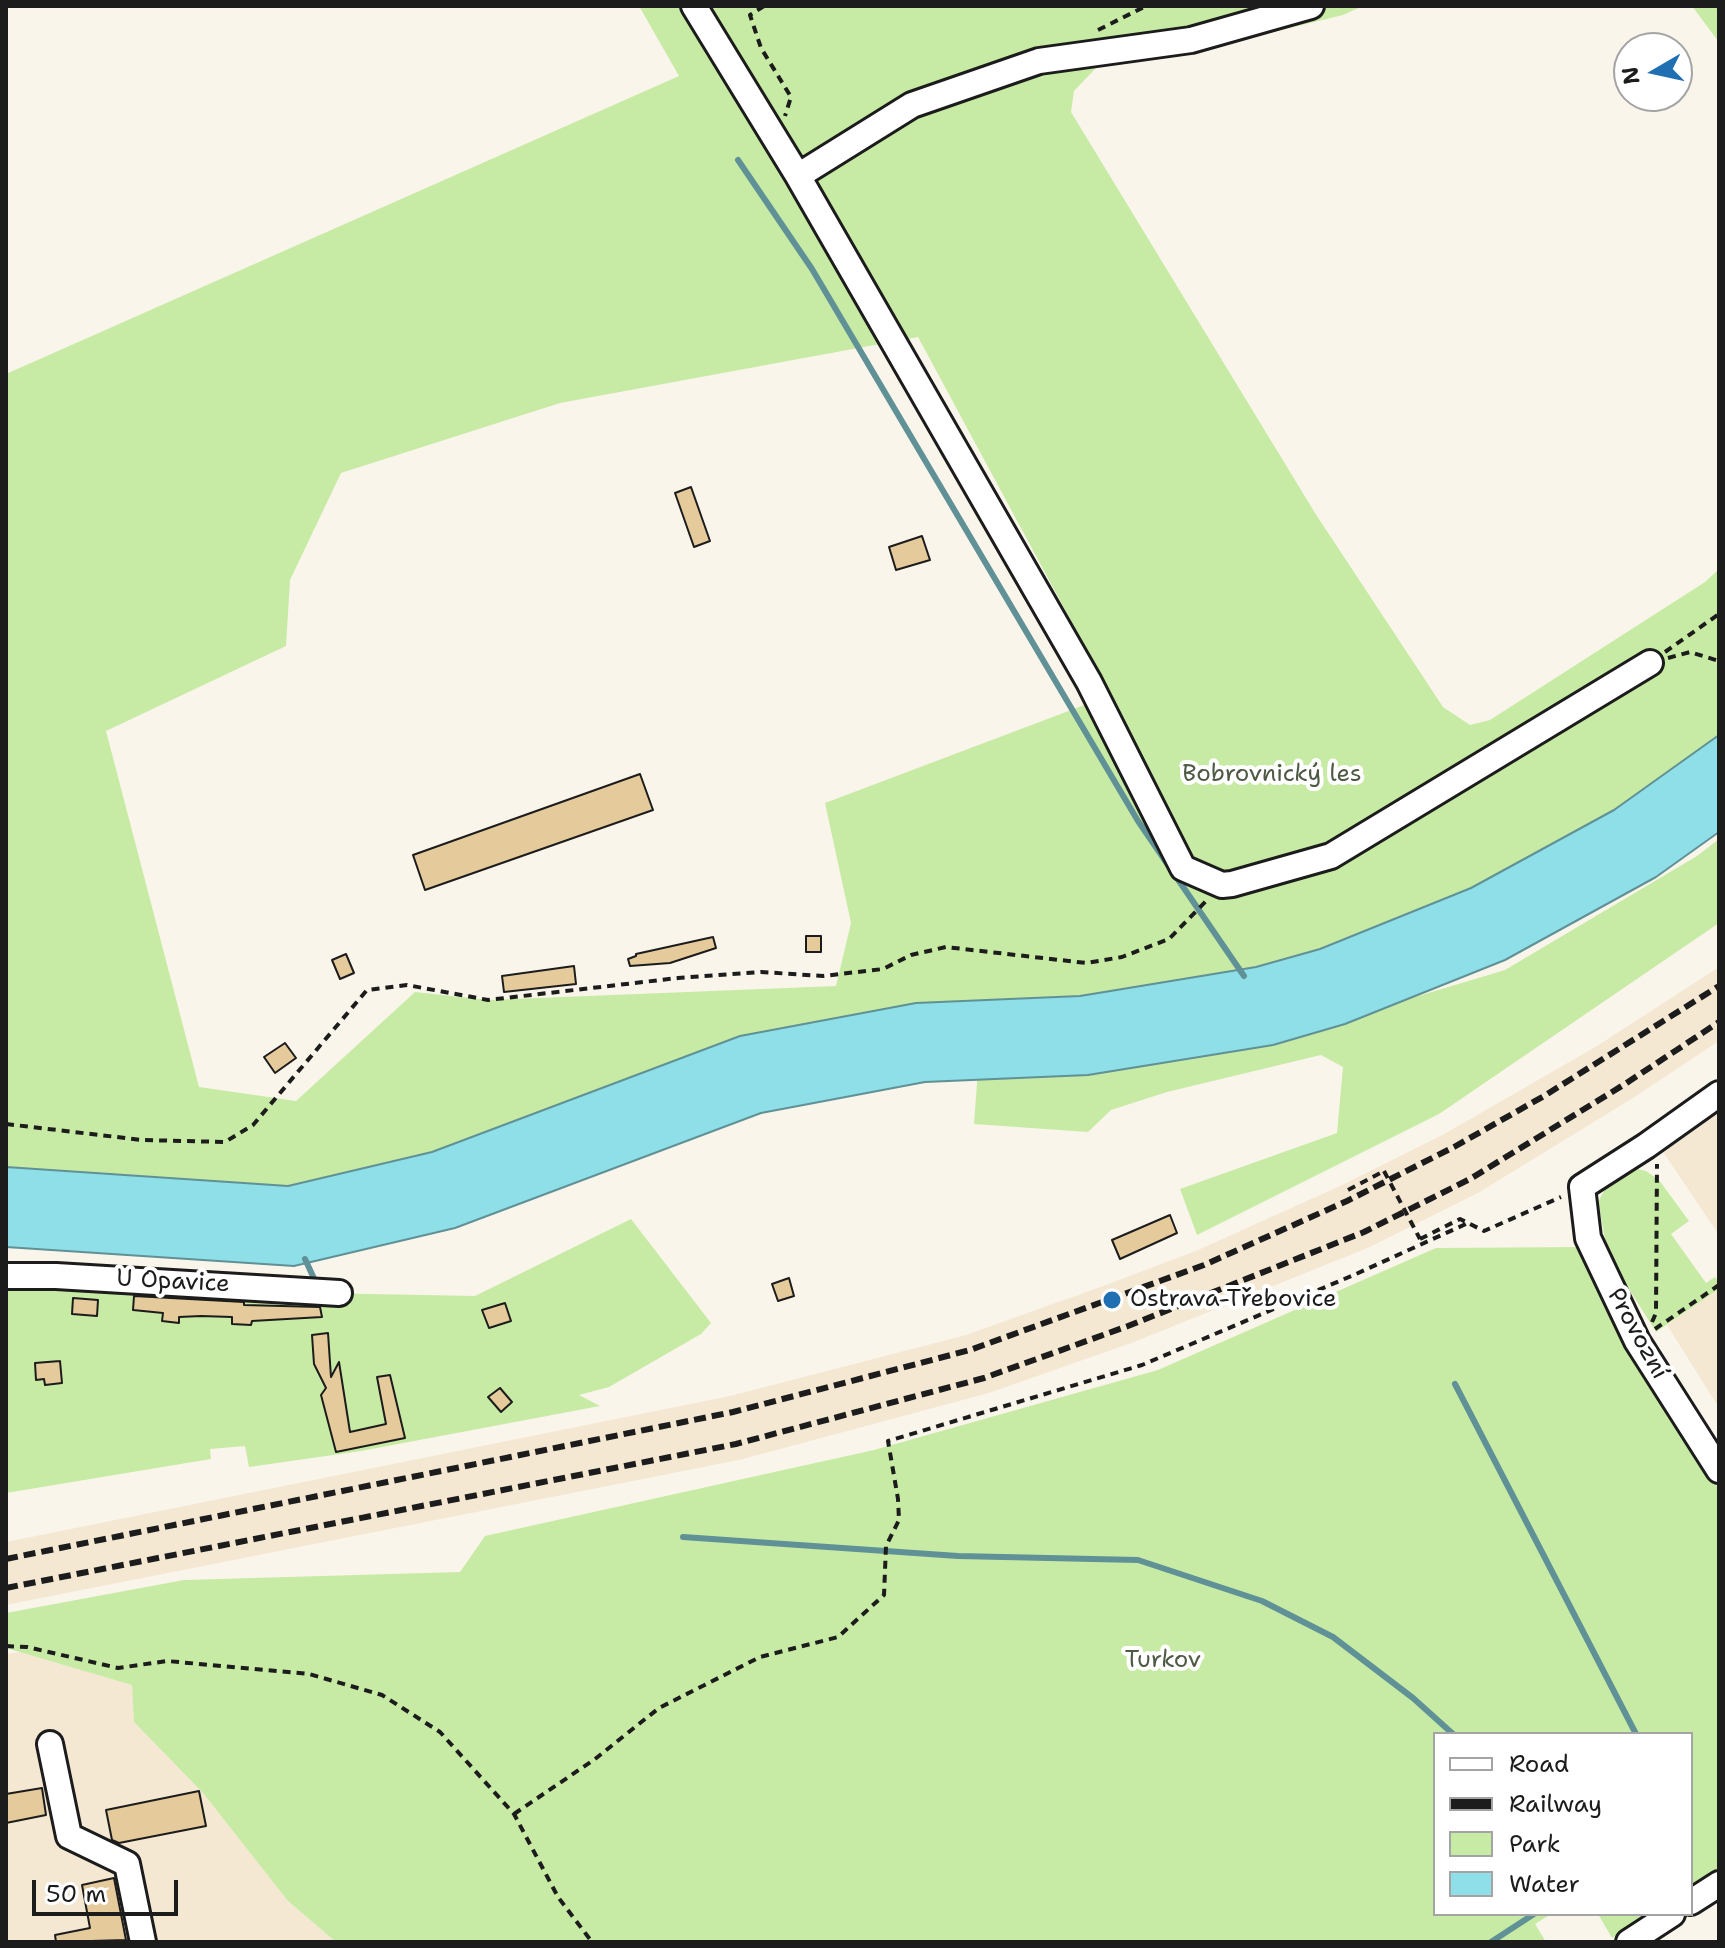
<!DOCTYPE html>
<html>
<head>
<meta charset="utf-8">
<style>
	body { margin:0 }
	#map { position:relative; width:1725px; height:1948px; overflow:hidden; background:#faf5eb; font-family:"Shantell Sans",sans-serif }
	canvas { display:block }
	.frame { position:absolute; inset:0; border:8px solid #1c1c1c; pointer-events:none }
	.legend { position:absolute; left:1433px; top:1732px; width:260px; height:184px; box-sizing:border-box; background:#fff; border:2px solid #a4a4a4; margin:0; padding:10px 14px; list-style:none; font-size:24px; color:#1c1c1c }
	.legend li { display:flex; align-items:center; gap:16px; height:40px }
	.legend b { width:40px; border:2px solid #a4a4a4 }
	.north { position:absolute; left:1613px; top:32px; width:80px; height:80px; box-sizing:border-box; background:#fff; border:2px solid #a4a4a4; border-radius:50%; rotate:261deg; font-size:22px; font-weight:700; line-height:32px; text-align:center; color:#1c1c1c }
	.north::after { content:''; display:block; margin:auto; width:28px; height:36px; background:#1f6fb2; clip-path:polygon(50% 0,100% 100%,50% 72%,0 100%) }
	.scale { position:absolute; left:32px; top:1880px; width:146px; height:36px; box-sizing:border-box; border:4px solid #1c1c1c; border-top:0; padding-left:10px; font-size:24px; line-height:28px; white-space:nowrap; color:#1c1c1c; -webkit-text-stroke:6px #fff; paint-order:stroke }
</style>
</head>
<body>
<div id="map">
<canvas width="1725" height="1948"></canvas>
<div class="frame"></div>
<ul class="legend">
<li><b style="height:10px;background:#fff"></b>Road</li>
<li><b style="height:10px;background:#1c1c1c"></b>Railway</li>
<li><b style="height:22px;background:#c7eba4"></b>Park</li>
<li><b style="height:22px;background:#8edfe7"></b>Water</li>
</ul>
<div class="north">N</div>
<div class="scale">50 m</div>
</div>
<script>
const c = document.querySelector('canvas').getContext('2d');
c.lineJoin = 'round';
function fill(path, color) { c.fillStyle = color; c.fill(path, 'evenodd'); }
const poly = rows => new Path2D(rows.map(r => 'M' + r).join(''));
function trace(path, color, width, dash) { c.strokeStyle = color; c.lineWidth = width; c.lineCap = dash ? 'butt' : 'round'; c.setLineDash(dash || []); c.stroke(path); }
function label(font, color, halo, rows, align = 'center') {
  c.font = font + ' "Shantell Sans",sans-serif'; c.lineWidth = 8; c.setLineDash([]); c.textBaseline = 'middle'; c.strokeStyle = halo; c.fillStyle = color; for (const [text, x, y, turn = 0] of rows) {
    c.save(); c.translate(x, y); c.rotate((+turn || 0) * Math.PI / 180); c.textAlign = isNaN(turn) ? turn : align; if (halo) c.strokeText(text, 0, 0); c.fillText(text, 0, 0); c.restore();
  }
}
fill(poly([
	[1719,967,1719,1041,1633,1098,1478,1193,1370,1247,1134,1342,989,1393,739,1460,6,1605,6,1542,730,1396,966,1335,1106,1285,1198,1250,1340,1186,1446,1133,1597,1046],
	[1719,1112,1719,1235,1663,1152],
	[1719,1289,1719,1408,1667,1325],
	[20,1652,133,1685,134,1722,203,1793,288,1901,336,1942,6,1942,6,1654]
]), '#f4e8d3');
fill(poly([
	[639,6,1363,6,1343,15,1261,35,1161,57,1112,62,1096,68,1074,91,1071,112,1315,513,1443,707,1470,725,1490,720,1705,582,1719,569,1719,735,1614,810,1471,888,1320,949,1256,967,1080,996,916,1003,432,1152,288,1186,6,1167,6,374,679,76],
	[918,337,1111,695,825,803,851,923,836,986,488,1000,415,992,296,1101,199,1087,106,731,286,646,290,580,341,473,560,403],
	[1692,6,1719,6,1719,42,1718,41],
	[1719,839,1719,923,1439,1114,1197,1235,1180,1189,1337,1133,1343,1067,1321,1055,1167,1092,1111,1110,1088,1132,974,1124,978,1069,1275,1039,1505,970,1697,856],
	[1637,1169,1646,1171,1659,1180,1689,1221,1671,1234,1706,1283,1715,1277,1719,1283,1719,1289,1656,1332,1614,1265,1606,1244,1598,1202,1605,1189,1624,1173],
	[631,1219,711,1323,701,1334,609,1387,579,1395,600,1406,361,1451,249,1467,245,1446,210,1449,211,1459,6,1493,6,1287,475,1296],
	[1584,1247,1606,1310,1719,1490,1719,1869,1691,1887,1691,1734,1435,1734,1435,1914,1551,1914,1535,1924,1546,1942,336,1942,288,1901,203,1793,134,1722,132,1685,6,1648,6,1613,184,1580,460,1572,485,1536,874,1450,1158,1370,1436,1248],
	[1598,1914,1650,1914,1612,1938]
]), '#c7eba4');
const water = poly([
	[1719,735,1719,832,1656,877,1505,960,1345,1024,1273,1045,1088,1075,925,1082,761,1113,455,1228,294,1266,6,1247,6,1167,288,1186,432,1152,740,1036,916,1003,1080,996,1256,967,1320,949,1471,888,1614,810,1719,735]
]);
fill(water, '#8edfe7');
trace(water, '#609196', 2);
trace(poly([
	[738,160,812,269,1138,821,1244,976],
	[305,1259,317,1285],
	[1455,1384,1636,1734],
	[683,1537,958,1556,1138,1560,1262,1601,1333,1637,1413,1698,1453,1734],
	[1491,1942,1534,1914]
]), '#609196', 6);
const building = poly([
	[691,487,710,541,694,547,675,493,691,487],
	[922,536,930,560,896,570,889,547,922,536],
	[640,774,653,810,425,890,413,855,640,774],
	[806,936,821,936,821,952,806,952,806,936],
	[713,937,716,948,670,963,630,966,628,959,636,956,636,954,713,937],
	[346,954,354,973,340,979,332,960,346,954],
	[574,966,576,984,504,992,502,976,574,966],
	[285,1043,296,1058,275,1073,264,1057,285,1043],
	[1170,1215,1177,1233,1120,1259,1112,1240,1170,1215],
	[789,1278,794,1296,778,1301,772,1284,789,1278],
	[134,1296,244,1302,244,1305,320,1307,322,1317,252,1321,251,1325,232,1324,232,1317,201,1316,179,1317,179,1323,162,1321,163,1313,133,1310,134,1296],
	[73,1298,98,1300,97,1316,72,1314,73,1298],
	[505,1303,511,1321,489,1328,482,1310,505,1303],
	[328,1333,331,1377,339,1362,350,1432,386,1424,377,1377,390,1375,405,1438,336,1452,321,1395,326,1388,314,1364,312,1335,328,1333],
	[60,1361,62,1383,45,1385,44,1379,36,1380,35,1363,60,1361],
	[500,1388,512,1402,501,1412,488,1397,500,1388],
	[42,1788,46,1815,6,1823,6,1794,42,1788],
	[199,1791,206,1826,119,1843,112,1840,106,1810,199,1791],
	[114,1878,126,1940,56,1942,55,1935,90,1928,82,1885,114,1878]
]);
fill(building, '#e5cb9b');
trace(building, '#1c1c1c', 2);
const minor = poly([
	[694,6,798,176,1089,682,1183,868,1222,885,1232,884,1331,856,1650,663],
	[798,176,912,105,1039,61,1191,40,1311,6],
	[1719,1094,1646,1146,1582,1187,1588,1238,1637,1341,1719,1470],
	[6,1276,56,1276,339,1293],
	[50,1744,69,1836,127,1864,143,1942],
	[1691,1902,1719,1884],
	[1629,1942,1672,1914]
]);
trace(minor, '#1c1c1c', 30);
trace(poly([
	[764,6,750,15,761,48,791,97,785,116],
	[1718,6,1719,8],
	[1098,30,1146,6],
	[1665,652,1719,614],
	[1668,658,1690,652,1719,661],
	[6,1124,142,1140,225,1142,253,1125,367,990,407,985,488,1000,678,978,761,972,823,976,883,969,911,955,946,947,1086,963,1122,957,1169,939,1206,901],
	[1348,1190,1384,1171],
	[1420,1239,1460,1219,1484,1231,1561,1197],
	[1652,1322,1656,1313,1657,1164],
	[1655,1329,1719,1285],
	[6,1646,27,1647,118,1668,167,1661,309,1674,382,1695,440,1732,514,1814,558,1897,592,1942],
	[514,1814,595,1759,659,1708,760,1657,838,1637,884,1595,886,1546,899,1520,898,1499,888,1441,1142,1365,1356,1274,1468,1223]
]), '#1c1c1c', 4, [8, 6]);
trace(minor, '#fff', 24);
trace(poly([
	[6,1559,733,1412,970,1350,1204,1265,1347,1201,1454,1147,1544,1096,1719,986],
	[6,1588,736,1444,984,1378,1128,1326,1364,1232,1470,1179,1625,1084,1719,1022]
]), '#1c1c1c', 6, [12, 6]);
trace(poly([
	[1384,1171,1420,1239]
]), '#1c1c1c', 4, [8, 6]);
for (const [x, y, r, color] of [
	[1112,1300,10,"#1f6fb2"]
]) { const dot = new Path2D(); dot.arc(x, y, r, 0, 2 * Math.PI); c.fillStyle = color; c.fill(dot); trace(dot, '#fff', 3); }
label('24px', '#4f5a45', '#fff', [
	["Bobrovnický les",1272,775],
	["Turkov",1163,1661]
]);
label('24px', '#1c1c1c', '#fff', [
	["U Opavice",173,1282,3],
	["Provozní",1637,1334,61]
]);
label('24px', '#1c1c1c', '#fff', [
	["Ostrava-Třebovice",1130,1300]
], 'left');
</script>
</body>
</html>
